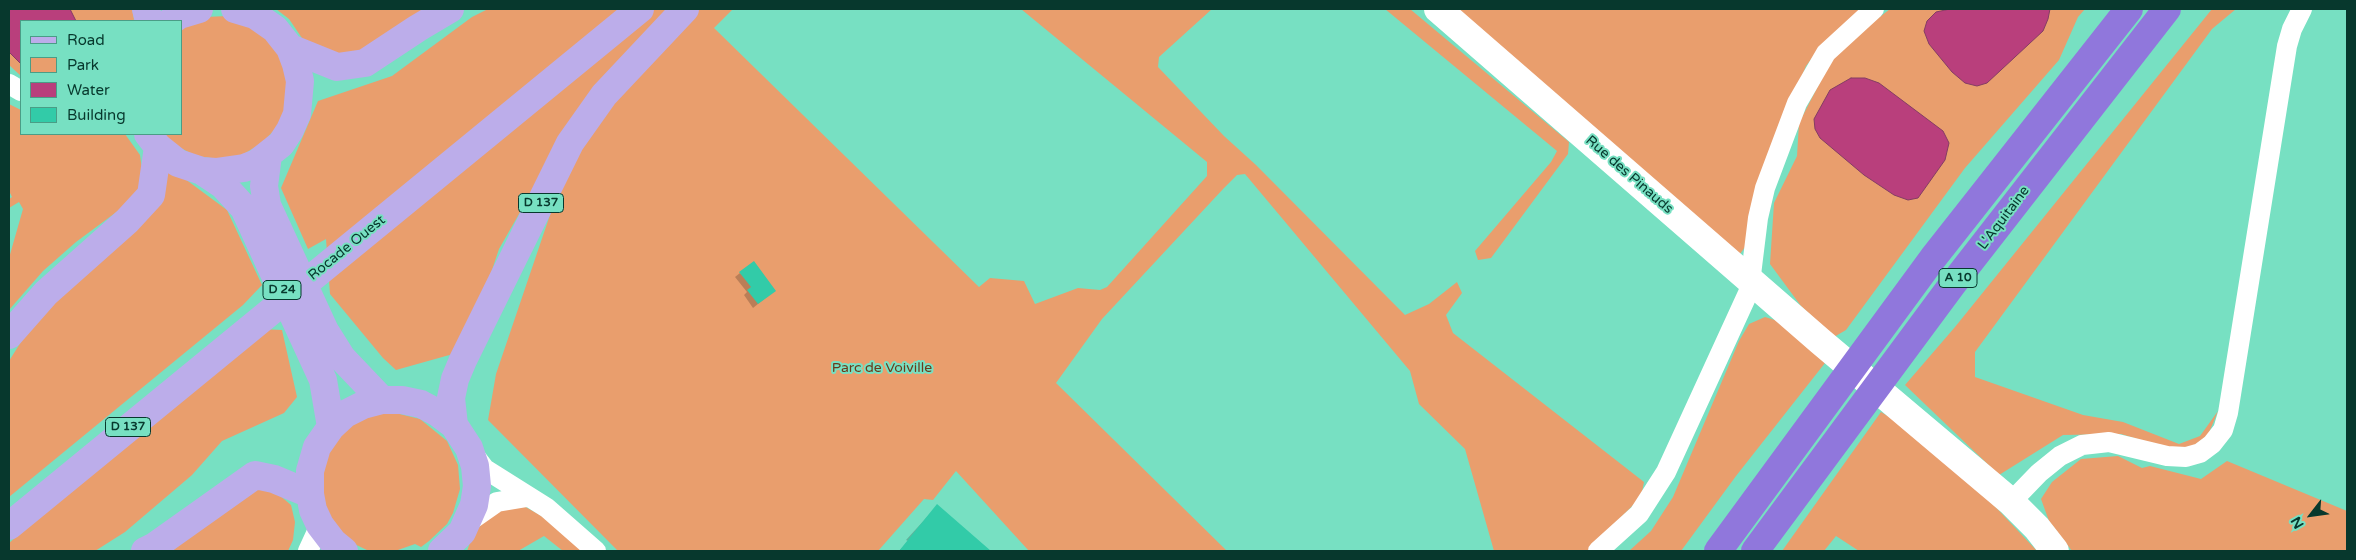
<!DOCTYPE html>
<html>
<head>
<meta charset="utf-8">
<style>
	body { margin:0 }
	#map { position:relative; width:2356px; height:560px; overflow:hidden; background:#77e0c2; font-family:"Varela Round",sans-serif }
	canvas { display:block }
	.frame { position:absolute; inset:0; border:10px solid #07382d; pointer-events:none }
	.legend { position:absolute; left:20px; top:20px; width:162px; height:115px; box-sizing:border-box; background:#77e0c2; border:1px solid #4a9d86; margin:0; padding:6px 9px; list-style:none; font-size:15px; color:#07382d }
	.legend li { display:flex; align-items:center; gap:10px; height:25px }
	.legend b { width:25px; border:1px solid #4a9d86 }
	.north { position:absolute; left:2286px; top:490px; width:50px; height:50px; -webkit-text-stroke:4px #77e0c2; paint-order:stroke; rotate:240deg; font-size:14px; font-weight:700; line-height:20px; text-align:center; color:#07382d }
	.north::after { content:''; display:block; margin:auto; width:18px; height:22px; background:#07382d; clip-path:polygon(50% 0,100% 100%,50% 72%,0 100%) }
</style>
</head>
<body>
<div id="map">
<canvas width="2356" height="560"></canvas>
<div class="frame"></div>
<ul class="legend">
<li><b style="height:6px;background:#bcadea"></b>Road</li>
<li><b style="height:14px;background:#e99e6d"></b>Park</li>
<li><b style="height:14px;background:#b93f7c"></b>Water</li>
<li><b style="height:14px;background:#32cba8"></b>Building</li>
</ul>
<div class="north">N</div>
</div>
<script>
const c = document.querySelector('canvas').getContext('2d');
c.lineJoin = 'round';
function fill(path, color) { c.fillStyle = color; c.fill(path, 'evenodd'); }
const poly = rows => new Path2D(rows.map(r => 'M' + r).join(''));
function trace(path, color, width, dash) { c.strokeStyle = color; c.lineWidth = width; c.lineCap = dash ? 'butt' : 'round'; c.setLineDash(dash || []); c.stroke(path); }
function label(font, color, halo, rows, align = 'center') {
  c.font = font + ' "Varela Round",sans-serif'; c.lineWidth = 4; c.setLineDash([]); c.textBaseline = 'middle'; c.strokeStyle = halo; c.fillStyle = color; for (const [text, x, y, turn = 0] of rows) {
    c.save(); c.translate(x, y); c.rotate((+turn || 0) * Math.PI / 180); c.textAlign = isNaN(turn) ? turn : align; if (halo) c.strokeText(text, 0, 0); c.fillText(text, 0, 0); c.restore();
  }
}
fill(poly([
	[9,9,132,9,134,19,133,21,21,21,21,76,9,65],
	[276,9,429,9,361,54,324,54,304,41,289,19],
	[488,9,671,9,579,109,499,249,484,294,453,354,396,370,383,358,330,294,326,239,308,249,281,188,318,101,392,76,472,17],
	[697,9,733,9,714,28,979,287,990,278,1024,281,1035,304,1078,288,1100,290,1107,287,1207,176,1207,162,1021,9,1212,9,1159,57,1158,67,1224,136,1256,165,1405,315,1429,304,1457,282,1462,293,1446,315,1453,333,1644,482,1641,497,1588,551,1494,551,1465,449,1419,404,1410,371,1245,174,1237,175,1224,188,1102,319,1056,383,1227,551,1029,551,956,471,933,500,924,499,878,551,618,551,488,420,496,374,551,212,583,138],
	[1385,9,1410,9,1569,142,1568,154,1491,258,1478,260,1475,251,1551,162,1557,151],
	[1451,9,1863,9,1816,53,1806,66,1761,177,1745,247,1740,254],
	[1890,9,2085,9,2078,17,2059,60,1965,168,1846,330,1834,337,1801,306,1770,264,1774,203,1797,156,1799,123,1836,51],
	[2212,9,2236,9,2212,29,1975,352,1975,377,2083,415,2123,422,2179,444,2200,436,2218,411,2208,435,2192,447,2173,450,2121,434,2063,435,1999,475,1905,385,1955,327],
	[228,16,250,24,269,38,282,58,288,81,287,105,278,126,262,143,242,155,219,159,196,156,175,145,164,134,181,134,181,25,204,17],
	[9,104,21,110,21,134,125,134,140,155,143,177,134,199,76,242,43,271,9,310,9,258,23,209,19,202,9,208,9,199,12,197,9,191],
	[165,167,181,176,227,210,262,285,243,305,9,497,9,361,48,299],
	[1765,317,1781,322,1825,363,1736,476,1681,551,1629,551,1651,531,1673,497,1739,341,1749,324],
	[260,329,282,330,297,397,284,413,222,441,192,475,125,532,95,551,9,551,9,543],
	[387,411,420,419,447,441,458,465,460,489,453,513,447,524,429,541,421,547,415,544,395,551,369,551,346,540,330,523,318,471,346,425],
	[1881,412,1938,446,2037,551,1859,551,1836,536,1824,551,1782,551],
	[2118,456,2142,468,2150,466,2201,479,2227,461,2347,511,2347,551,2072,551,2049,521,2041,499,2052,482,2081,459],
	[254,486,271,488,291,505,295,522,293,540,288,551,165,551],
	[520,504,540,515,589,551,563,551,544,536,518,551,467,551,473,534,495,509]
]), '#e99e6d');
const water = poly([
	[9,9,70,9,76,21,21,21,21,64,9,52,9,9],
	[1950,9,2050,9,2048,19,2043,31,1987,83,1977,86,1965,83,1952,72,1929,44,1924,31,1927,21,1936,12,1950,9],
	[1851,78,1865,78,1879,83,1943,131,1949,143,1945,160,1918,198,1908,200,1894,195,1864,175,1820,138,1815,129,1814,119,1830,90,1851,78]
]);
fill(water, '#b93f7c');
trace(water, '#843d64', 1);
fill(poly([
	[740,273,769,295,753,308,744,295,747,292,735,277],
	[937,506,989,551,899,551,908,541,906,540]
]), '#0003');
fill(poly([
	[754,261,776,291,758,304,747,290,751,287,739,272],
	[937,504,991,551,899,551]
]), '#32cba8');
trace(poly([
	[9,84,21,91],
	[472,452,485,469,547,508,596,551],
	[2011,502,2039,473,2060,456,2082,445,2109,442,2167,456,2186,457,2200,453,2212,444,2223,430,2228,413,2287,46,2292,29,2302,9],
	[467,523,497,502,527,497],
	[308,551,320,525],
	[1598,551,1639,514,1666,472,1749,291,1758,218,1765,188,1797,103,1826,53,1874,9]
]), '#fff', 20);
trace(poly([
	[1438,9,1820,341,2011,502,2037,528,2055,551]
]), '#fff', 28);
trace(poly([
	[146,9,149,21],
	[171,21,179,15,199,9],
	[290,48,337,67,365,63,418,28,450,9],
	[148,134,158,147,178,163,202,171,216,172,244,168,257,163,281,144,290,130,297,114,300,81,296,64,290,48,275,29,255,15,235,9],
	[268,155,264,186,267,205,325,331,342,358,382,400],
	[202,171,223,185,244,208,323,380,331,427],
	[9,335,46,293,127,221,151,195,158,147],
	[454,425,451,398,455,379,463,360,570,143,604,95,685,9],
	[9,526,640,9],
	[145,551,155,546,255,475,274,479,310,494],
	[344,551,333,542,320,525,313,510,310,494,310,471,317,447,331,427,345,414,363,405,382,400,402,400,421,404,438,413,454,425,469,448,475,466,477,486,474,505,462,532,442,551]
]), '#bcadea', 28);
trace(poly([
	[1718,551,1933,258,2129,9],
	[1755,551,1952,285,2167,9]
]), '#9077dc', 28);
for (const [x, y, w] of [
	[541,203,45],
	[1958,278,38],
	[282,290,38],
	[128,427,45]
]) { const box = new Path2D(); box.roundRect(x - w / 2, y - 9.5, w, 19, 4); c.fillStyle = '#77e0c2'; c.fill(box); trace(box, '#07382d', 1); }
label('bold 12px', '#07382d', null, [
	["D 137",541,203],
	["A 10",1958,278],
	["D 24",282,290],
	["D 137",128,427]
]);
label('14px', '#07382d', '#77e0c2', [
	["Rue des Pinauds",1629,175,41],
	["L'Aquitaine",2004,218,-53],
	["Rocade Ouest",347,248,-39]
]);
label('14px', '#693b1b', '#77e0c2', [
	["Parc de Voiville",882,368]
]);
</script>
</body>
</html>
